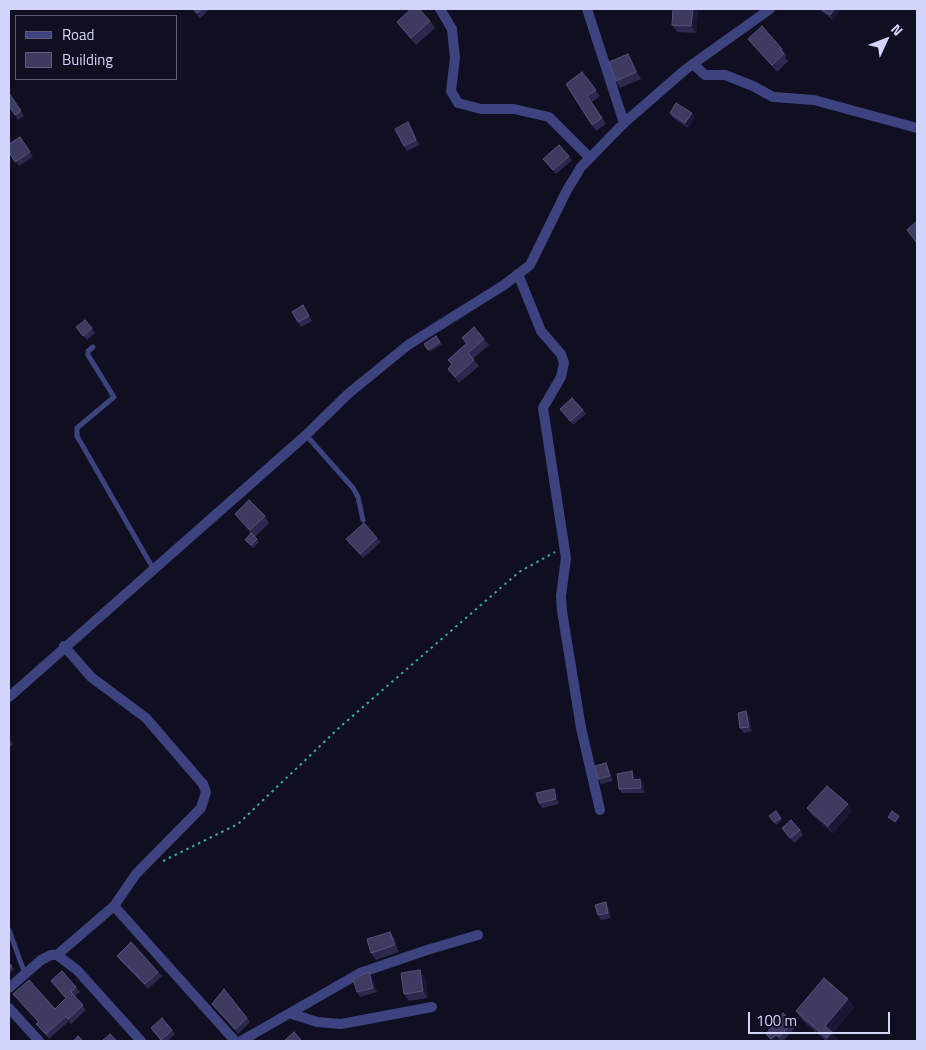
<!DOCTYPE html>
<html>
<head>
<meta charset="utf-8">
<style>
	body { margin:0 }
	#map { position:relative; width:926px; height:1050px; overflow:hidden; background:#100f22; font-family:"Titillium Web",sans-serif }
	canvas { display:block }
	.frame { position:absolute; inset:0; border:10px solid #d3d4fc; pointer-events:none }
	.legend { position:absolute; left:15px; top:15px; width:162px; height:65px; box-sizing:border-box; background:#100f22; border:1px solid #5e5e79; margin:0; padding:6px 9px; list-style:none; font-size:15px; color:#d3d4fc }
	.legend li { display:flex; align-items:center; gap:10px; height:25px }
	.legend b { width:25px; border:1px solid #5e5e79 }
	.north { position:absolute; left:861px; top:15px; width:50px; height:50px; -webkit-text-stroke:4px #100f22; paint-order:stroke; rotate:47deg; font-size:14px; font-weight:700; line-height:20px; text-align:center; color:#d3d4fc }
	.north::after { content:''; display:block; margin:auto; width:18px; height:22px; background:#d3d4fc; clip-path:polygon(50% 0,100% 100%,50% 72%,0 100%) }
	.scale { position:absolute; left:748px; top:1012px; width:142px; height:22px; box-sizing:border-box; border:2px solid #d3d4fc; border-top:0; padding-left:6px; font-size:15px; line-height:18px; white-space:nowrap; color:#d3d4fc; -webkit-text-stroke:4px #100f22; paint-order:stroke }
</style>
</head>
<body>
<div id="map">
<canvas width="926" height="1050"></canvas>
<div class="frame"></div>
<ul class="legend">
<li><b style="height:6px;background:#3d437e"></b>Road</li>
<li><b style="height:14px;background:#3e3b61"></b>Building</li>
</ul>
<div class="north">N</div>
<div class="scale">100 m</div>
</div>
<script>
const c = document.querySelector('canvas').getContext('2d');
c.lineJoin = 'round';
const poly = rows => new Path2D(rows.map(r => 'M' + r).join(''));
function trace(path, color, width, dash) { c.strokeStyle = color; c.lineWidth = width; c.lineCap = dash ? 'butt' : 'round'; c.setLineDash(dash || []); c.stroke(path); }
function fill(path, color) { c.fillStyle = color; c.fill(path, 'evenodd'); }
trace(poly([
	[163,861,238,824,341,726,519,572,555,552]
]), '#36ad95', 2, [2.5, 4]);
trace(poly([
	[93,347,88,351,88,355,114,397,77,428,77,436,154,570],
	[306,435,353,488,358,497,363,520],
	[9,930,25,974]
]), '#3d437e', 5);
trace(poly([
	[440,9,452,29,455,58,451,91,458,103,481,109,514,109,549,117,590,158],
	[587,9,624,123],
	[693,64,705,75,725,75,753,86,773,97,814,100,917,128],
	[518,274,541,331,561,354,564,363,561,377,543,408,566,558,561,596,562,611,581,728,600,810],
	[114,906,235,1041],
	[57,955,114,906,136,874,201,808,206,792,203,784,146,718,91,677,64,646],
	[9,988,41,960,51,955,57,955,77,970,141,1041],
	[9,1008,39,1041],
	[292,1014,317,1022,341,1024,432,1007],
	[241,1041,360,973,427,950,478,935]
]), '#3d437e', 10);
trace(poly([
	[9,697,306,435,348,394,408,345,504,285,530,265,567,190,581,167,624,123,686,69,770,9]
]), '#3d437e', 10);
fill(poly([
	[192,9,210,9,200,18],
	[818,9,841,9,833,20],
	[698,10,696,33,677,32,672,25],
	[430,21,435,28,416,45,402,29,397,22],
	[748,39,782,49,787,56,785,57,788,61,777,72,753,45],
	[632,60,641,79,620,88,616,81],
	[582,72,600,96,592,102,606,124,596,131,592,125],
	[9,93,24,116,18,120,9,106],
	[670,113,692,113,695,118,688,128,673,118],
	[411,127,420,145,407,151,404,146],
	[20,137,33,157,19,166,9,152],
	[569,156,572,160,556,174,543,159],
	[306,310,312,321,301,327,298,322],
	[76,327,92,328,95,333,87,340],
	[436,336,442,344,430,352,424,344],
	[462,338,484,339,489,345,473,359,479,366,459,383,448,369,452,365,448,360,466,344],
	[560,409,583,410,586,414,573,425],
	[235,514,265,516,269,523,255,537,240,521],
	[377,538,381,542,363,558,346,539],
	[257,539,259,542,253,548,245,540],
	[746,711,749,716,752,731,744,733,740,728],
	[9,738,13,744,9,748],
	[606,763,609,768,613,781,601,784,598,779],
	[632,771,635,776,636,779,640,779,643,783,645,793,622,793,619,789],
	[557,793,559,804,542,808,539,803],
	[807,808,852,811,833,833,812,815],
	[776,811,782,820,776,825,769,816],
	[782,828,800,830,803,835,794,843],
	[609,907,611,918,601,920,598,915],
	[390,932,395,939,399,952,376,960,371,953],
	[117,956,158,972,162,976,148,989,120,960],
	[9,963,14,969,9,974],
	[369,972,372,977,377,992,360,997,357,992],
	[425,977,428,998,409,1001,404,994],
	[51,981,76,987,80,992,75,996,86,1010,71,1024,69,1021,49,1039,36,1024,38,1022,17,999,13,994,55,1009,66,999],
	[848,999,854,1008,833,1033,839,1041,826,1041,802,1020,796,1011],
	[212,1004,247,1018,250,1022,238,1034],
	[793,1023,796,1027,783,1041,781,1041,779,1039,777,1041,771,1041,766,1034],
	[151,1028,172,1030,175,1034,168,1041,162,1041]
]), '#2c294e');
fill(poly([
	[693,9,697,9,698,10,696,33,691,26],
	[835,9,841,9,833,20,830,15],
	[628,54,632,60,641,79,636,72],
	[692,113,695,118,688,128,685,123],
	[408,122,411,127,420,145,416,140],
	[746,711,749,716,752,731,749,727],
	[606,763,609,768,613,781,610,776],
	[632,771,635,776,637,784,633,780],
	[640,779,643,783,645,793,641,788],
	[554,789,557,793,559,804,556,799],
	[848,804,852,811,833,833,828,826],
	[899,816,901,818,896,824,895,822],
	[606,902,609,907,611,918,608,913],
	[390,932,395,939,399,952,395,945],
	[420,970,425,977,428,998,423,991],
	[369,972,372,977,377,992,373,988],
	[848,999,854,1008,833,1033,839,1041,829,1041,827,1038,825,1026],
	[776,1035,779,1039,777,1041,772,1041,771,1039]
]), '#191735');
const building = poly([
	[193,9,202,9,197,13,193,9],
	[411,9,419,9,430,21,411,38,397,22,411,9],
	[673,9,693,9,691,26,672,25,673,9],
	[821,9,835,9,830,15,821,9],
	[762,26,782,49,780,50,784,54,772,65,748,39,762,26],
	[628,54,636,72,616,81,609,62,628,54],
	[582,72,596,90,587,96,602,118,592,125,566,84,582,72],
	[9,93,21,111,15,115,9,106,9,93],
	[676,103,692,113,685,123,670,113,676,103],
	[408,122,416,140,404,146,395,129,408,122],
	[20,137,30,152,15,162,9,152,9,144,20,137],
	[559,145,569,156,553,170,543,159,559,145],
	[917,221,917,243,907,230,917,221],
	[303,305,309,316,298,322,292,312,303,305],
	[85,320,92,328,83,336,76,327,85,320],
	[474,327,484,339,468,353,474,360,455,377,448,369,452,364,448,360,467,343,462,338,474,327],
	[436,336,440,342,428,350,424,344,436,336],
	[572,398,583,410,570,421,560,409,572,398],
	[249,500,265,516,250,530,235,514,249,500],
	[364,523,377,538,360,554,346,539,364,523],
	[251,533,257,539,251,545,245,540,251,533],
	[746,711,749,727,740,728,738,713,746,711],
	[606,763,610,776,598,779,595,766,606,763],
	[632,771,633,780,640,779,641,788,619,789,617,774,632,771],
	[827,786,848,804,828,826,807,808,827,786],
	[554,789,556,799,539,803,536,793,554,789],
	[776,811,781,818,774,822,769,816,776,811],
	[892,811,899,816,895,822,888,817,892,811],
	[791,820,800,830,790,838,782,828,791,820],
	[606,902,608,913,598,915,595,905,606,902],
	[390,932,395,945,371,953,367,939,390,932],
	[131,942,158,972,145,984,117,956,131,942],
	[9,963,12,966,9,970,9,963],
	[420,970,423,991,404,994,401,973,420,970],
	[62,971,76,987,71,992,83,1005,68,1019,66,1016,46,1034,36,1024,39,1022,13,994,29,980,55,1009,66,998,51,981,62,971],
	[369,972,373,988,357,992,353,979,369,972],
	[824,978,848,999,825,1026,832,1032,827,1038,796,1011,824,978],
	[224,989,247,1018,235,1029,212,1004,224,989],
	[783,1013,793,1023,779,1037,776,1035,771,1039,766,1034,783,1013],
	[162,1018,172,1030,161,1040,151,1028,162,1018],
	[294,1032,302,1041,284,1041,294,1032],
	[110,1034,117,1041,102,1041,110,1034],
	[78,1036,83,1041,73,1041,78,1036]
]);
fill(building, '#3e3b61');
trace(building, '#555379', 1);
</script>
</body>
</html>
